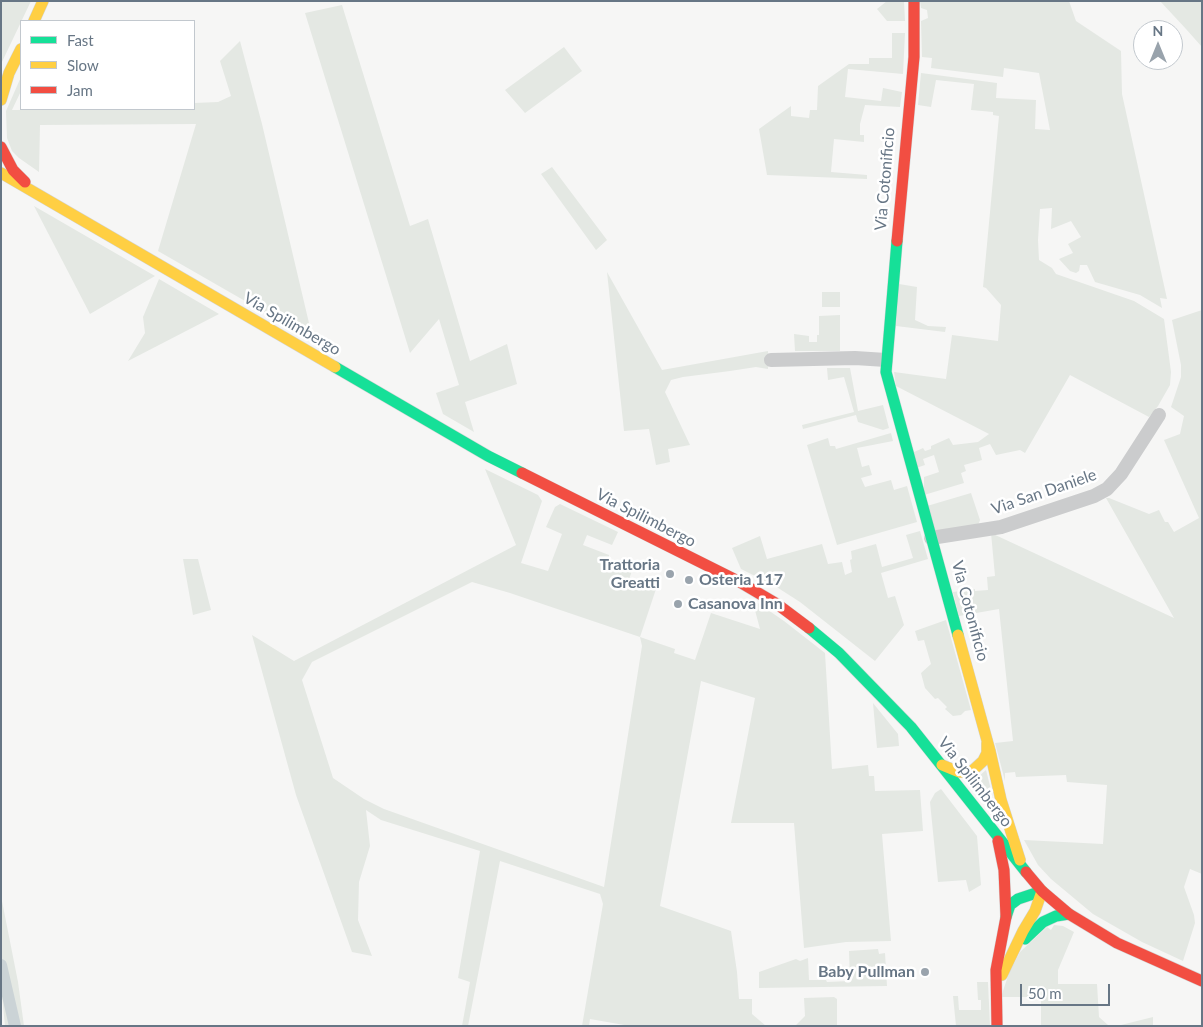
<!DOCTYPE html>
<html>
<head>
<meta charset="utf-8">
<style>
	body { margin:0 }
	#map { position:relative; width:1203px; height:1027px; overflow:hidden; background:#f6f6f5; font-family:Lato,sans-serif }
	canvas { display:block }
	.frame { position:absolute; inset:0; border:2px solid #677685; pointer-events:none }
	.legend { position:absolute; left:20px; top:20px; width:175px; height:90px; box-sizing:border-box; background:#fff; border:1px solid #c2c8ce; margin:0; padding:6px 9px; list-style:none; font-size:15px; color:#677685 }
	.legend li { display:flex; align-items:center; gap:10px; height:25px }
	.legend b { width:25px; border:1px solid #c2c8ce }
	.north { position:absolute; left:1133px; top:20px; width:50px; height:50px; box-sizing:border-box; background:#fff; border:1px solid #c2c8ce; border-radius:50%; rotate:0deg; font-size:14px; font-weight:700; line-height:20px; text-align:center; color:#677685 }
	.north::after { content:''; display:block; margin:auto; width:18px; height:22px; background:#99a3ac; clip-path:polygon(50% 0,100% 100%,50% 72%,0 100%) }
	.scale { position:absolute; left:1020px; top:984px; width:90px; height:22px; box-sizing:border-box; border:2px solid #677685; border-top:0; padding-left:6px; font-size:15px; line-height:18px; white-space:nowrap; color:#677685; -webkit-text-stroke:4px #fff; paint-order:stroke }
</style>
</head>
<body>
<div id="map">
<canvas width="1203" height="1027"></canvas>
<div class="frame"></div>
<ul class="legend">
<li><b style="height:6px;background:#16e098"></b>Fast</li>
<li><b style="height:6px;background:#ffcf43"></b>Slow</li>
<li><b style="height:6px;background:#f24e42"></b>Jam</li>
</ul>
<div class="north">N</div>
<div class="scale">50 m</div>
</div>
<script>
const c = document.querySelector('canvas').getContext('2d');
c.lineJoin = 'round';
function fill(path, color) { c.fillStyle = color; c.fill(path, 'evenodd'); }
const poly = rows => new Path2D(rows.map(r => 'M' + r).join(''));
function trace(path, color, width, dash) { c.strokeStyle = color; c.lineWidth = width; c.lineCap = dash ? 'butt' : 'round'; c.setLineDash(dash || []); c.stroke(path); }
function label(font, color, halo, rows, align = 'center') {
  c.font = font + ' Lato,sans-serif'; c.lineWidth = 5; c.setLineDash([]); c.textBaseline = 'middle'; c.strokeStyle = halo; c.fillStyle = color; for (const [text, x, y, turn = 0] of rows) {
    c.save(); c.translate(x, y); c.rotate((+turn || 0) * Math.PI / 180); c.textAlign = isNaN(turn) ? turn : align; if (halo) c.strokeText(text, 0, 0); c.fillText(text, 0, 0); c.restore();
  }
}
fill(poly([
	[1,1,31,1,1,64],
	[887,1,904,1,905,21,887,21,877,9],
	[920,1,1069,1,1076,21,1121,51,1122,94,1167,299,1160,298,1162,308,1140,295,1095,282,1087,265,1080,265,1079,271,1076,273,1070,271,1059,259,1073,253,1068,244,1081,237,1071,221,1051,229,1052,208,1040,209,1038,240,1039,260,1052,268,1056,274,1134,301,1164,319,1171,372,1170,385,1158,406,1149,417,1070,375,1025,453,1020,450,996,455,990,444,979,448,982,460,964,465,966,471,961,473,964,483,924,495,924,477,939,472,934,455,923,459,925,465,916,468,912,453,923,448,925,451,931,449,931,446,949,438,953,445,978,442,989,434,896,386,894,372,946,379,952,335,998,341,1001,305,986,288,983,287,999,116,993,115,993,112,971,110,974,84,936,80,931,107,918,105,921,73,997,83,996,98,1036,100,1035,129,1050,130,1039,73,1004,68,1003,77,931,68,932,58,922,57,921,21,928,18,927,10,921,8],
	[1160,1,1202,1,1202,47,1186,29],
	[342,5,410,226,428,219,470,361,507,344,517,384,465,402,474,432,443,414,436,393,459,385,439,319,410,353,305,13],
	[892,33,905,33,903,74,848,69,845,97,881,101,883,88,902,92,900,107,865,105,860,124,860,135,864,135,864,142,834,139,831,172,867,175,867,179,767,175,759,129,791,106,791,116,809,118,810,110,817,110,818,86,849,64,869,64,869,58,892,58],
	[240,41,262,124,313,340,158,251,196,124,40,125,39,172,19,158,12,151,7,138,6,111,21,77,21,91,12,110,194,109,194,103,218,102,231,96,220,61],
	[564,47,582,71,525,113,505,90],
	[552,167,607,240,596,250,541,174],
	[34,206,155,276,90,314],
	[607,272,662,370,768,351,768,369,756,367,730,371,683,377,671,380,665,392,690,445,668,449,670,462,656,465,649,429,624,431],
	[159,279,219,314,128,361,145,333,143,317],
	[899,284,917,287,915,320,928,326,946,327,945,332,896,326],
	[822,292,840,292,840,307,822,307],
	[1202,310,1202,874,1190,869,1184,887,1194,915,1195,923,1183,961,1142,942,1093,914,1051,879,1038,865,1024,840,1103,844,1107,785,1067,782,1066,775,1016,777,1015,772,1005,773,1005,781,995,743,1013,741,999,609,959,616,953,592,975,589,975,591,988,590,987,577,995,576,991,533,1174,618,1106,498,1109,498,1149,514,1159,510,1165,522,1168,522,1174,532,1199,518,1164,440,1180,434,1184,416,1171,407,1181,377,1181,365,1172,320],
	[840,315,840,351,795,351,794,334,809,336,809,342,817,342,817,335,819,335,819,316],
	[827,368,850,368,858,411,883,405,889,428,883,430,858,422,856,415,803,429,802,425,854,412,844,377,828,380],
	[891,433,893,441,857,448,862,467,869,465,872,475,861,478,865,487,891,480,894,490,907,486,917,522,837,545,807,445,828,438,830,446,835,446,836,449],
	[485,469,538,495,542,501,521,563,548,571,562,534,546,527,555,507,560,504,618,532,612,545,587,535,583,545,609,555,609,559,633,568,628,582,641,587,646,578,658,583,640,637,675,649,674,653,695,660,711,613,760,629,752,599,784,621,825,653,832,769,868,765,869,776,874,776,875,791,920,790,923,831,882,834,891,941,846,942,804,948,794,823,731,823,755,698,701,681,660,906,731,931,737,972,739,999,752,999,752,1014,766,1026,630,1026,590,1019,589,1026,582,1026,603,904,600,894,500,861,468,1026,462,1026,470,982,458,978,480,851,381,820,366,810,370,846,359,882,358,920,372,956,352,952,296,795,252,635,294,661,516,545],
	[472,582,510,593,640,637,642,646,604,887,384,809,364,799,333,778,302,680,312,662],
	[971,493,980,520,978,525,935,532,927,506],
	[920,531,928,559,881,573,888,598,895,596,904,625,875,661,800,602,775,586,741,569,732,548,760,536,767,559,822,544,828,564,842,562,845,575,852,572,850,560,852,559,851,551,876,544,882,567,913,558,906,535],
	[183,559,198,559,211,610,193,615],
	[946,620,971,710,965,711,961,715,953,716,945,709,947,707,938,698,935,699,925,688,921,673,931,664,924,640,918,641,915,631],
	[873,703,898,734,899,746,877,748],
	[986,770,998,818,996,818,968,781,978,777],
	[941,789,977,836,981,885,969,892,966,880,938,882,930,802,935,793],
	[1,896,18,982,24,1026,5,1026,2,996,8,977,1,973],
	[1054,925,1063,926,1074,932,1058,970,1058,984,1097,984,1099,1017,1108,1025,1121,1025,1153,1017,1153,1026,1041,1026,1041,997,1001,997,1009,973,1020,952,1047,927,1051,930],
	[878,949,879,954,885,953,887,986,759,988,759,972,796,959,800,961,808,958,809,980,826,980,827,982,850,981,849,951],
	[977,982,988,982,990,1026,956,1026,953,996,958,996,959,1010,981,1010,981,1000,978,1000],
	[834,997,837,999,837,1026,795,1026,805,1016,804,998]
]), '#e4e8e3');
trace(poly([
	[1,965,15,1026]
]), '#cbd3d6', 12);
const fast = poly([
	[897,241,886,372,958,635],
	[335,367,488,456,522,473],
	[809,628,839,653,911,727,1026,872],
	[1006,917,1010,905,1018,899,1042,891],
	[1025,939,1043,922,1056,916,1069,914]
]);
const slow = poly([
	[34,21,43,1],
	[1,100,9,73,21,49],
	[1,173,335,367],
	[958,635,990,751,1001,800,1020,860],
	[942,765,959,772,971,772,983,761,987,753,987,743],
	[1002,975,1023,931,1035,911,1042,891]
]);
const jam = poly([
	[1,147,13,170,25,182],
	[897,241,914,57,914,1],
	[522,473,738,581,777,604,809,628],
	[1026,872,1042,891,1069,914,1117,943,1202,981],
	[997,1026,996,970,1006,917,1004,870,998,841]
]);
trace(fast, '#d3d4d5', 12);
trace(slow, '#d3d4d5', 12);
trace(jam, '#d3d4d5', 12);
trace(poly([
	[771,360,855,358,886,360],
	[931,538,1001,527,1094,496,1107,489,1121,474,1159,415]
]), '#cbcccd', 14);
trace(fast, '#16e098', 11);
trace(slow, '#ffcf43', 11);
trace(jam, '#f24e42', 11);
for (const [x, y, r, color] of [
	[670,574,5,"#99a3ac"],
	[689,580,5,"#99a3ac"],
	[678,604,5,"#99a3ac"],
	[925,972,5,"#99a3ac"]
]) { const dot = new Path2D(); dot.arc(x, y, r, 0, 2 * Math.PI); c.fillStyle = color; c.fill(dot); trace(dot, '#fff', 2); }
label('16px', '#677685', '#fff', [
	["Via Cotonificio",885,179,-85],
	["Via Spilimbergo",292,324,30],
	["Via San Daniele",1044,492,-19],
	["Via Spilimbergo",646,518,27],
	["Via Cotonificio",970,611,75],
	["Via Spilimbergo",975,782,52]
]);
label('bold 16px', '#677685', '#fff', [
	["Trattoria",660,565],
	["Greatti",660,583],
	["Osteria 117",699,580,"left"],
	["Casanova Inn",688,604,"left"],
	["Baby Pullman",915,972]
], 'right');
</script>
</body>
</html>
